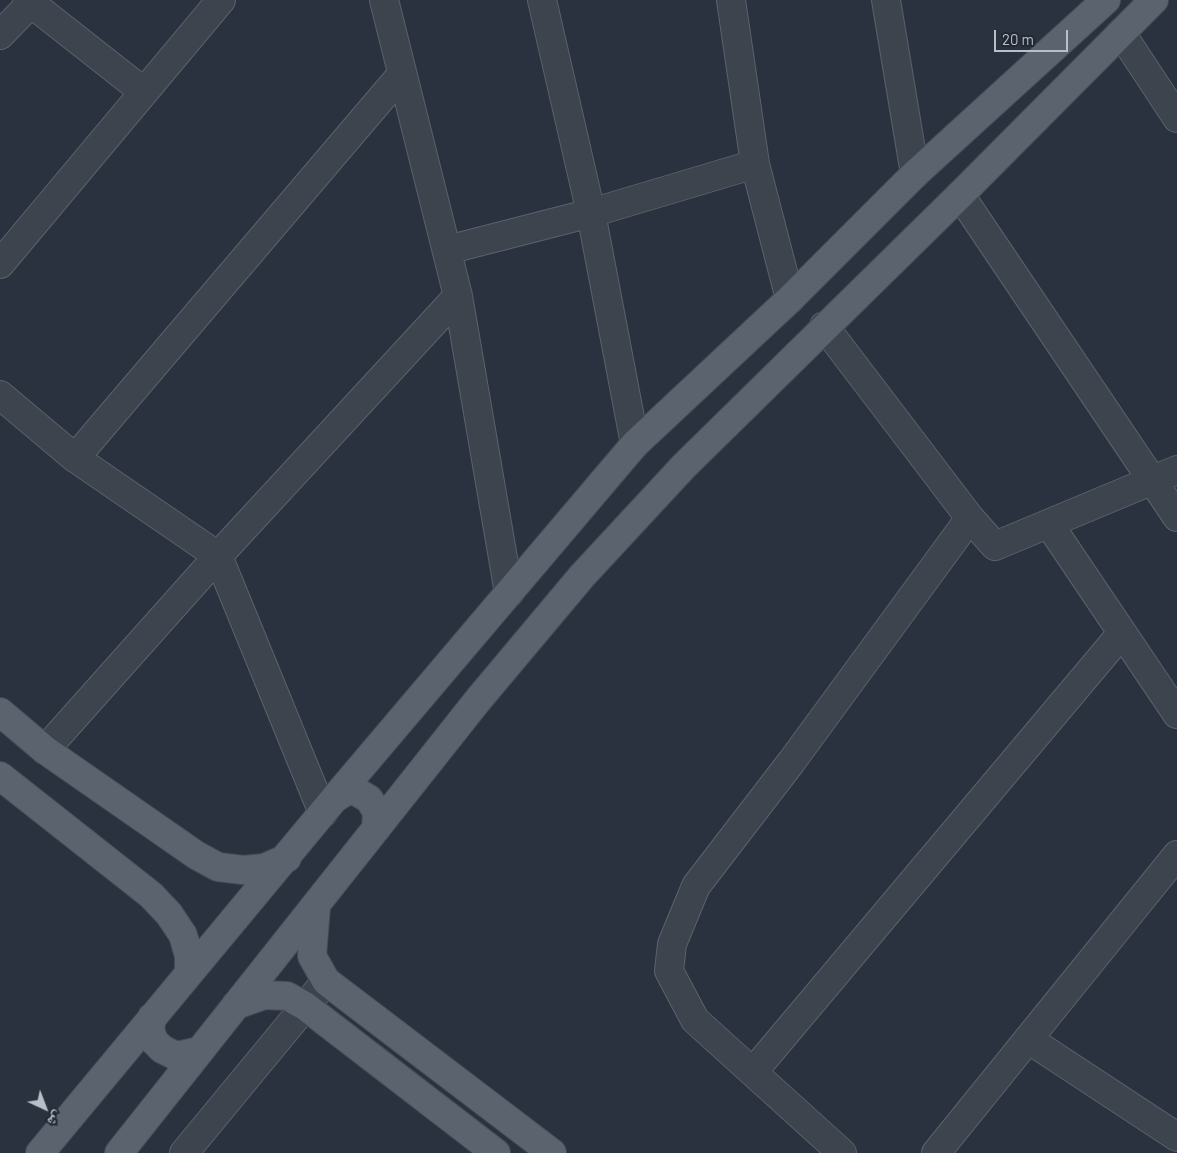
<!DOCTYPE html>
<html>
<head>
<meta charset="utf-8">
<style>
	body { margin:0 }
	#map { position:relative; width:1177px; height:1153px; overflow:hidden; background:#29323e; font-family:Barlow,"Noto Naskh Arabic",sans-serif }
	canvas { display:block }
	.north { position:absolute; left:20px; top:1083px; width:50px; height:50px; -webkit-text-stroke:4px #222933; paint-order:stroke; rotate:137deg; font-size:14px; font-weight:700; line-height:20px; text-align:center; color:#b9bfc9 }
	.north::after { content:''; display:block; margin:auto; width:18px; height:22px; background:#b9bfc9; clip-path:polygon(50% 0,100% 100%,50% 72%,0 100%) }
	.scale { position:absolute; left:994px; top:30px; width:74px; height:22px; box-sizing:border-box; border:2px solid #b9bfc9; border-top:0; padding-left:6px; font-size:15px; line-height:18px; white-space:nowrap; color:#b9bfc9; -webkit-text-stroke:4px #222933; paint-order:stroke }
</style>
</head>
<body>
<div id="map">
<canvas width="1177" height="1153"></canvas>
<div class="north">ش</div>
<div class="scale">20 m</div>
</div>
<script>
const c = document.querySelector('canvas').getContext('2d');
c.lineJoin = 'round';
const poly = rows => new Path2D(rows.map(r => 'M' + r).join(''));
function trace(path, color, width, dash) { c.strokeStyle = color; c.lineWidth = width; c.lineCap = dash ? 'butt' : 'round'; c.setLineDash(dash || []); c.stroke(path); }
const minor = poly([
	[27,0,144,92],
	[384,0,458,296,509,593],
	[542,0,591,213,635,444],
	[731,0,755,164,790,299],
	[886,0,915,174],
	[1121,33,1177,118],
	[0,35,34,0],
	[960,195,1177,517],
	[447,250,591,213,755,164],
	[0,264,221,0],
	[824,326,970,518,995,546,1177,470],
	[0,395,75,458,218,556,323,813],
	[75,458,402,74],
	[1049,524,1177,714],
	[45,750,218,556,458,296],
	[1028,1039,1177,1137],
	[753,1072,1122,633],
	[184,1153,326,981],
	[842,1153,695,1020,669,971,672,944,696,886,792,761,970,518],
	[936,1153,1177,855]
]);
const major = poly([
	[0,712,45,750,196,855,218,867,243,870,264,868,287,858],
	[0,776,151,895,169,914,183,935,189,956,189,972],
	[334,799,348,790,357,792,369,799,377,812,376,829],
	[316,907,312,956,326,981,552,1153],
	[236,1005,264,995,287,996,305,1006,496,1153],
	[152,1017,150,1030,154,1041,162,1049,176,1056,200,1051],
	[40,1153,334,799,635,444,790,299,915,174,1106,0],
	[119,1153,478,700,582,576,684,466,960,195,1154,0]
]);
trace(minor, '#5b626c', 30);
trace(major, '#464d57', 30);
trace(minor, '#3d444e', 28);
trace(major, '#5b636e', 28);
</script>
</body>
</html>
